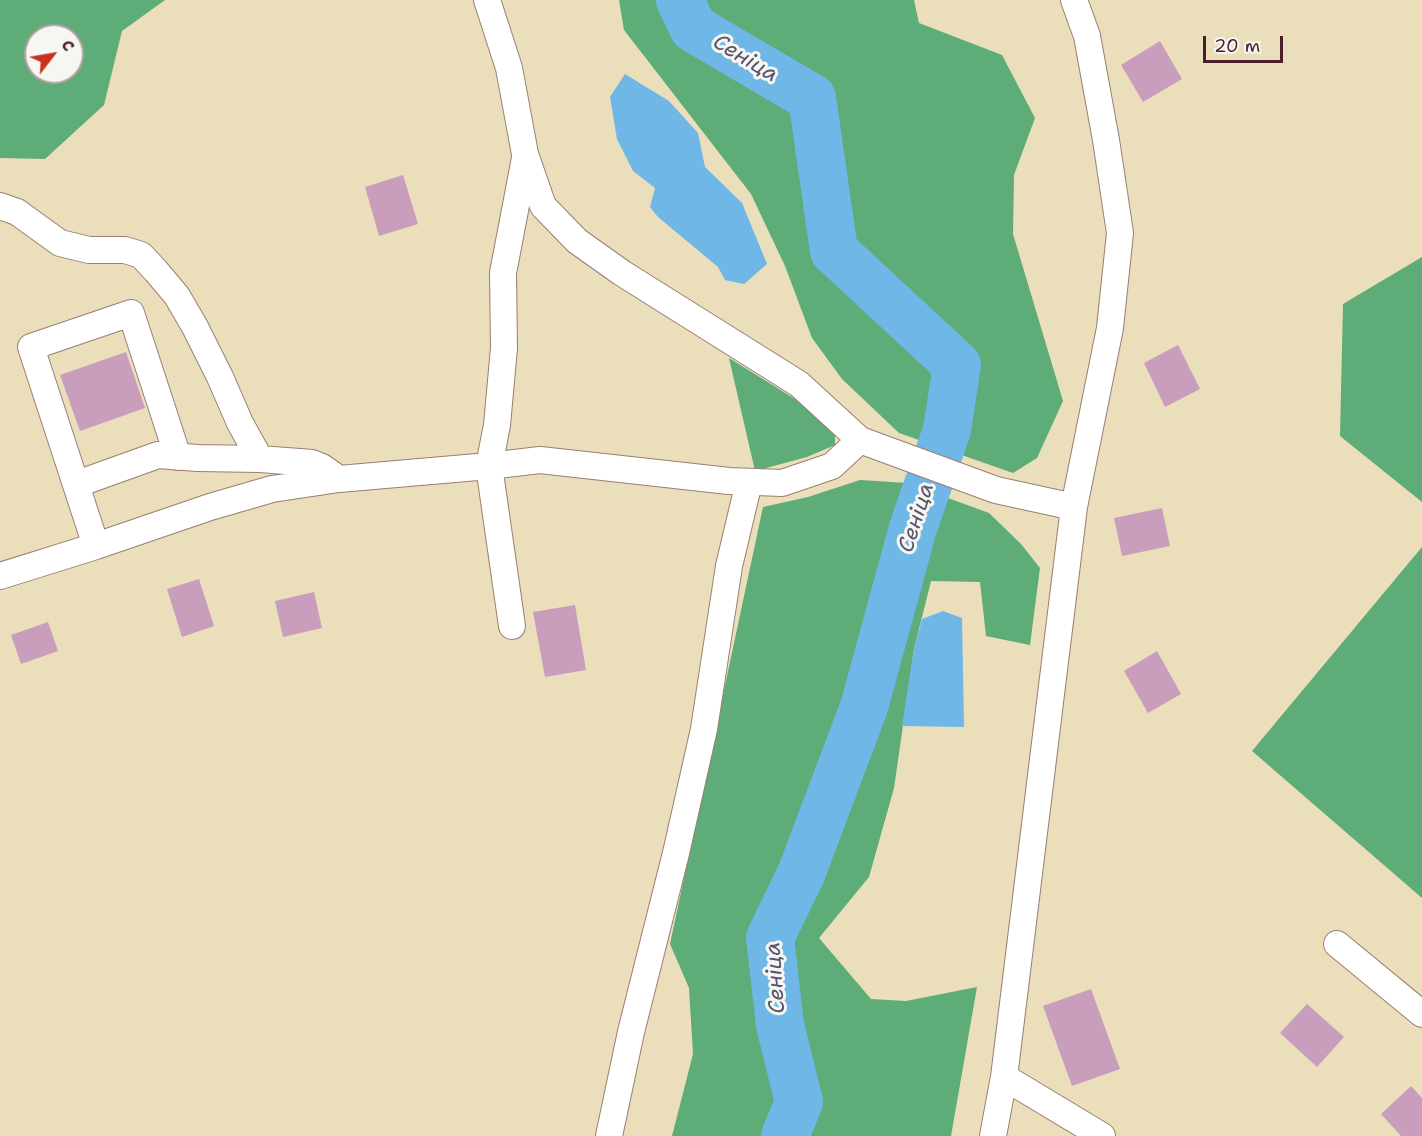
<!DOCTYPE html>
<html>
<head>
<meta charset="utf-8">
<style>
	body { margin:0 }
	#map { position:relative; width:1422px; height:1136px; overflow:hidden; background:#eadebb; font-family:"Shantell Sans",sans-serif }
	canvas { display:block }
	.north { position:absolute; left:24px; top:24px; width:60px; height:60px; box-sizing:border-box; background:#f6f6f2; border:2px solid #b1a0a2; border-radius:50%; rotate:59deg; font-size:16px; font-weight:700; line-height:24px; text-align:center; color:#4a1f2b }
	.north::after { content:''; display:block; margin:auto; width:21px; height:27px; background:#c8321e; clip-path:polygon(50% 0,100% 100%,50% 72%,0 100%) }
	.scale { position:absolute; left:1203px; top:36px; width:80px; height:27px; box-sizing:border-box; border:3px solid #4a1f2b; border-top:0; padding-left:8px; font-size:18px; line-height:21px; white-space:nowrap; color:#4a1f2b; -webkit-text-stroke:4px #f6f6f2; paint-order:stroke }
</style>
</head>
<body>
<div id="map">
<canvas width="1422" height="1136"></canvas>
<div class="north">С</div>
<div class="scale">20 m</div>
</div>
<script>
const c = document.querySelector('canvas').getContext('2d');
c.lineJoin = 'round';
function fill(path, color) { c.fillStyle = color; c.fill(path, 'evenodd'); }
const poly = rows => new Path2D(rows.map(r => 'M' + r).join(''));
function trace(path, color, width, dash) { c.strokeStyle = color; c.lineWidth = width; c.lineCap = dash ? 'butt' : 'round'; c.setLineDash(dash || []); c.stroke(path); }
function label(font, color, halo, rows, align = 'center') {
  c.font = font + ' "Shantell Sans",sans-serif'; c.lineWidth = 6; c.setLineDash([]); c.textBaseline = 'middle'; c.strokeStyle = halo; c.fillStyle = color; for (const [text, x, y, turn = 0] of rows) {
    c.save(); c.translate(x, y); c.rotate((+turn || 0) * Math.PI / 180); c.textAlign = isNaN(turn) ? turn : align; if (halo) c.strokeText(text, 0, 0); c.fillText(text, 0, 0); c.restore();
  }
}
fill(poly([
	[0,0,165,0,122,31,104,105,45,159,0,158],
	[36,36,72,36,72,72,36,72],
	[619,0,914,0,919,23,1002,55,1035,118,1014,175,1013,234,1063,401,1037,458,1013,473,899,433,842,379,812,338,785,266,751,194,624,30],
	[1422,257,1422,502,1340,436,1343,304],
	[729,358,795,399,835,432,835,445,807,457,755,471],
	[860,480,907,483,989,513,1021,544,1040,568,1030,645,986,636,980,582,931,581,914,649,894,788,869,877,819,938,871,999,906,1001,977,987,951,1136,672,1136,693,1054,689,988,670,944,763,507,808,497],
	[1422,547,1422,898,1252,751]
]), '#5eac77');
fill(poly([
	[625,74,669,101,698,133,705,167,742,203,767,264,744,284,725,280,718,267,658,217,650,207,655,188,633,171,617,139,610,97],
	[943,611,962,618,964,727,902,726,914,649,922,619]
]), '#6eb7e6');
trace(poly([
	[680,0,693,28,812,98,834,251,957,365,947,430,913,528,864,707,801,874,770,938,780,1025,799,1102,785,1136]
]), '#6eb7e6', 48);
fill(poly([
	[1160,41,1182,79,1143,102,1121,65],
	[403,175,418,224,379,236,365,187],
	[1178,345,1200,389,1165,407,1144,363],
	[126,352,145,408,80,431,60,375],
	[1162,508,1170,546,1122,556,1114,518],
	[199,579,214,626,182,637,167,589],
	[314,592,322,628,283,637,275,601],
	[575,605,586,670,545,677,533,612],
	[48,622,58,651,21,664,11,635],
	[1157,651,1181,694,1148,713,1124,671],
	[1091,989,1120,1069,1072,1086,1043,1006],
	[1307,1004,1344,1037,1317,1067,1280,1033],
	[1411,1086,1422,1098,1422,1136,1401,1136,1381,1114]
]), '#c99dbc');
const minor = poly([
	[487,0,509,68,525,154,543,206,577,241,622,273,799,384,860,440,996,490,1074,507],
	[0,206,17,212,60,243,89,250,125,250,141,255,156,271,177,296,195,327,220,377,240,423,260,459],
	[77,484,158,455,198,458,260,459,312,463,322,467,339,479],
	[96,546,31,347,131,313,178,457],
	[0,576,96,546,210,507,272,489,339,479,489,466,540,460,729,481,782,483,832,466,860,440],
	[512,626,489,466,497,425,504,348,503,273,525,158],
	[1337,944,1422,1014],
	[1004,1077,1102,1136],
	[609,1136,631,1032,676,853,704,729,729,566,749,482],
	[993,1136,1004,1077,1074,507,1110,328,1120,233,1106,140,1087,36,1074,0]
]);
trace(minor, '#9a7e73', 28);
trace(minor, '#fff', 26);
label('italic 22px', '#57546c', '#f6f6f2', [
	["Сеніца",745,59,31],
	["Сеніца",917,518,-72],
	["Сеніца",776,978,-94]
]);
</script>
</body>
</html>
